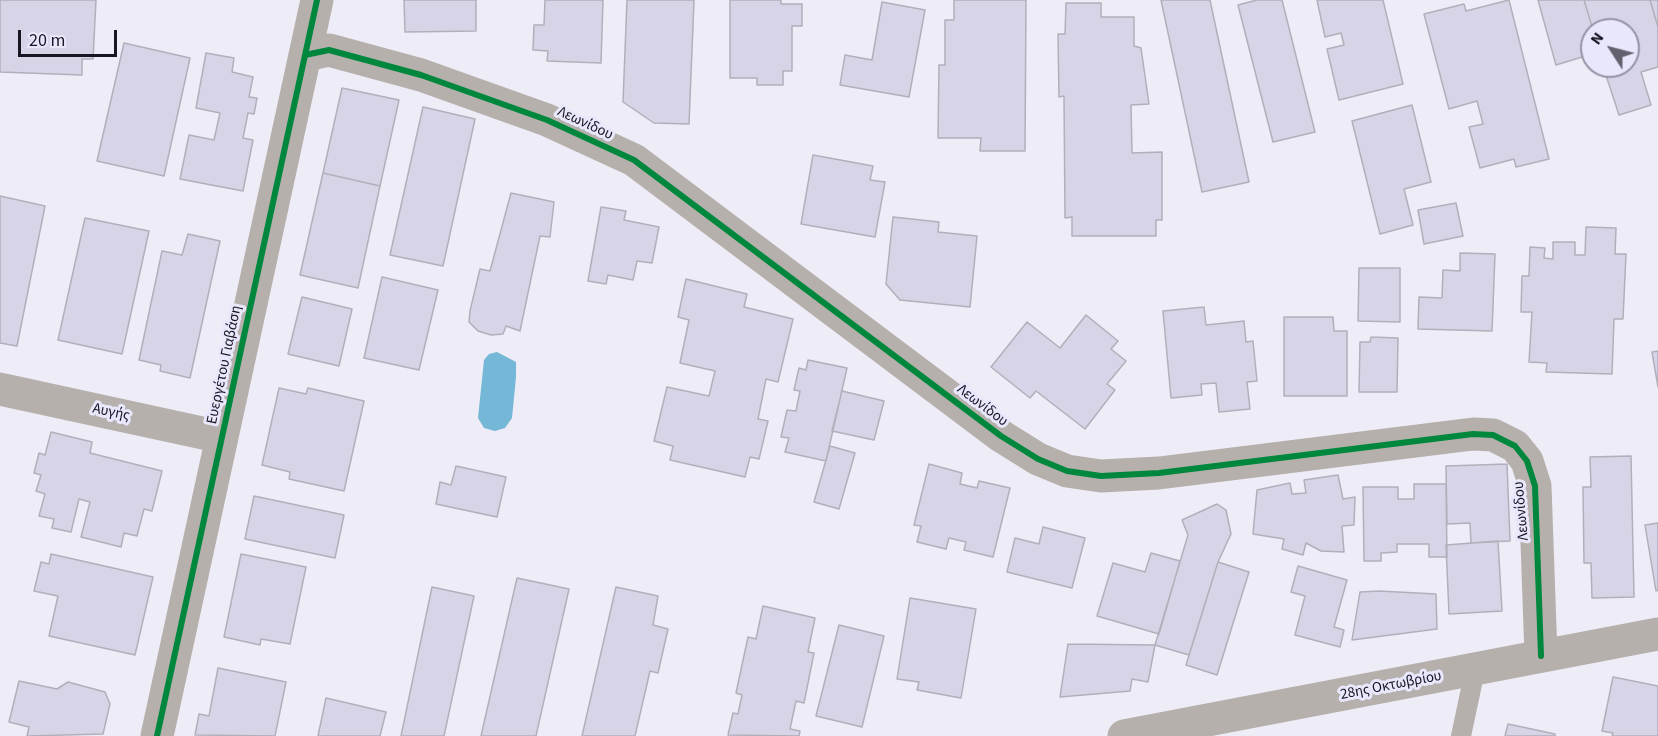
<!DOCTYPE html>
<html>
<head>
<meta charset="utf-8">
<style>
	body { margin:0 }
	#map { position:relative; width:1658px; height:736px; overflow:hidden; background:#edecf7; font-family:"Source Sans 3",sans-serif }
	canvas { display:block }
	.north { position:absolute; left:1580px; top:18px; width:60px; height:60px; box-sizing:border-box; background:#e9e7fc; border:2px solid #9593a5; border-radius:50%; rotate:306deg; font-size:16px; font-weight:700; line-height:24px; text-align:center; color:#181622 }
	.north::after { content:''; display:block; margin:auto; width:21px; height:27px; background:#63616d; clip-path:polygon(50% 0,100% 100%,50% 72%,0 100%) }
	.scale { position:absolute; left:18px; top:30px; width:99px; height:27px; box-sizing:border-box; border:3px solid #181622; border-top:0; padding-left:8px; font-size:18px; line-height:21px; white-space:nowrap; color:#181622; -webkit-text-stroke:4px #e9e7fc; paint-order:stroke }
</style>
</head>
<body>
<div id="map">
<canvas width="1658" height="736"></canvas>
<div class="north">N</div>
<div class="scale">20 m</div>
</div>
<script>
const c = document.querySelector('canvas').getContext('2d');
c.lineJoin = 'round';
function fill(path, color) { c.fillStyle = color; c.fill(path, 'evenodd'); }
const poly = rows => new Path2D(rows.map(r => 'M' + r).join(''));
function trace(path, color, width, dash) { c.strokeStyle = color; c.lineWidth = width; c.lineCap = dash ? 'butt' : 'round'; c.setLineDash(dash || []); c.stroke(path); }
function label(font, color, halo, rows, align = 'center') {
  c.font = font + ' "Source Sans 3",sans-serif'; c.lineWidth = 6; c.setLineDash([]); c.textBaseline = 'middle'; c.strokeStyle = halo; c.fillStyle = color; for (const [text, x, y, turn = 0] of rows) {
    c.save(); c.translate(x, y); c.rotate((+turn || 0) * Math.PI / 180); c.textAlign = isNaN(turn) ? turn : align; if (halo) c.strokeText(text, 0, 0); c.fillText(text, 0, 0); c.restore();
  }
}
fill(poly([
	[497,352,516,362,516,377,512,418,505,428,495,431,484,428,478,418,484,360,489,354]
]), '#75b7d6');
const building = poly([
	[0,0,96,0,93,59,82,59,82,75,0,72,0,0],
	[404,0,476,0,476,31,405,32,404,0],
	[545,0,603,0,601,63,547,61,548,51,533,50,534,25,544,25,545,0],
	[627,0,694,0,689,124,654,123,623,102,627,0],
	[730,0,781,0,781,4,802,4,802,26,792,26,792,71,783,71,783,85,757,85,757,78,730,78,730,0],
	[954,0,1026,0,1025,151,980,151,981,138,938,138,939,65,945,65,945,20,954,20,954,0],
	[1161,0,1210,0,1249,182,1202,192,1161,0],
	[1257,0,1282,0,1315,132,1273,142,1238,5,1257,0],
	[1317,0,1383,0,1403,84,1339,100,1327,49,1344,45,1341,33,1325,37,1317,0],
	[1509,0,1549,159,1516,167,1514,159,1480,168,1469,127,1483,124,1477,101,1449,109,1424,14,1464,4,1466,11,1509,0],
	[1538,0,1584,0,1593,30,1592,54,1556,65,1538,0],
	[1584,0,1650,0,1658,27,1658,67,1641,72,1651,105,1619,115,1603,66,1628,66,1628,30,1593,30,1584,0],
	[1650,0,1658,0,1658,27,1650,0],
	[882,2,925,10,909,97,840,85,845,55,872,60,882,2],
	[1066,3,1101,3,1101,17,1134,17,1134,46,1141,48,1149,104,1131,105,1132,153,1162,152,1162,220,1156,220,1156,236,1072,236,1072,217,1065,218,1064,96,1059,97,1058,34,1065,34,1066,3],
	[124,43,190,58,164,176,97,161,124,43],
	[206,53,234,58,232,72,253,77,249,97,257,98,254,114,248,113,243,138,253,140,243,191,180,179,189,135,214,140,220,113,196,108,206,53],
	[342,88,399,100,380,186,323,173,342,88],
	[1412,105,1431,182,1404,189,1413,225,1380,234,1352,121,1412,105],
	[423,107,475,119,443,266,390,255,423,107],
	[813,155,873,166,870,180,885,182,875,237,801,224,813,155],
	[323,173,380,186,358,288,300,275,323,173],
	[511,193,554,202,550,237,540,236,520,331,506,326,503,334,491,335,478,331,469,322,470,311,480,269,490,271,511,193],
	[0,196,45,206,17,346,0,343,0,196],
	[1456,203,1463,236,1424,244,1418,210,1456,203],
	[601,207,626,211,624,220,659,227,652,263,637,261,633,280,608,275,606,284,588,281,601,207],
	[893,217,939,222,938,232,977,236,970,307,900,300,886,284,893,217],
	[85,218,149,231,122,354,58,340,85,218],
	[1586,227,1616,228,1615,254,1626,254,1623,319,1614,319,1612,374,1546,372,1547,363,1529,362,1532,312,1521,312,1522,276,1529,276,1530,247,1545,248,1544,258,1553,259,1553,242,1575,242,1575,255,1585,255,1586,227],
	[188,234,220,241,190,378,160,371,161,365,139,360,162,251,182,255,188,234],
	[1460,253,1495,254,1492,331,1418,329,1419,297,1442,298,1443,270,1460,271,1460,253],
	[1359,268,1400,268,1400,322,1358,321,1359,268],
	[382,277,438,290,419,370,364,358,382,277],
	[686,279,747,294,744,307,793,319,778,382,766,379,758,419,768,421,759,459,750,457,745,477,670,460,673,446,654,441,667,387,709,396,715,371,680,363,689,320,678,317,686,279],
	[302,297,352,309,339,366,288,354,302,297],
	[1204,307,1206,325,1244,321,1246,342,1253,341,1257,381,1247,382,1250,409,1219,412,1216,383,1201,384,1202,395,1171,398,1163,311,1204,307],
	[1086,315,1118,341,1111,349,1126,361,1107,384,1115,390,1085,429,1036,391,1030,398,991,367,1027,322,1060,348,1086,315],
	[1284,317,1333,317,1334,331,1347,331,1347,396,1284,396,1284,317],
	[1371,337,1398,338,1397,392,1359,392,1360,342,1370,342,1371,337],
	[1658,351,1658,387,1652,352,1658,351],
	[808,360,847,368,826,461,785,452,789,438,781,437,787,410,796,411,800,391,794,390,799,368,806,370,808,360],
	[279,388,306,394,308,388,364,401,344,491,289,479,290,472,262,465,279,388],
	[842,391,884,401,874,440,832,431,842,391],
	[51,432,92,442,90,453,162,471,152,511,144,509,137,536,124,533,121,547,81,537,90,502,79,499,71,532,52,528,54,519,39,516,45,494,36,491,41,475,34,473,39,453,45,455,51,432],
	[830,446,855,453,839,509,814,502,830,446],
	[1631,456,1634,597,1592,598,1591,563,1584,563,1583,487,1591,487,1590,457,1631,456],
	[929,464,962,473,960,484,977,488,979,481,1010,488,993,557,964,550,966,542,949,538,946,549,917,542,921,526,914,525,929,464],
	[1507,464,1510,541,1471,543,1470,523,1447,524,1446,466,1507,464],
	[456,466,506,477,497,517,436,504,440,482,451,485,456,466],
	[1338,475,1343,499,1355,497,1354,525,1342,526,1344,552,1321,551,1306,543,1303,555,1282,549,1284,539,1253,534,1257,490,1290,483,1292,494,1306,493,1304,480,1338,475],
	[1414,484,1446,484,1447,557,1429,557,1429,544,1397,544,1397,552,1381,553,1381,561,1364,561,1363,487,1398,487,1398,499,1414,499,1414,484],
	[254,496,344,515,335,558,245,539,254,496],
	[1217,504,1226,510,1231,534,1218,562,1189,655,1155,645,1188,535,1182,520,1217,504],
	[1658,523,1658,590,1656,591,1645,525,1658,523],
	[1043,527,1085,538,1072,588,1007,572,1015,538,1039,544,1043,527],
	[1498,541,1502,611,1449,614,1446,545,1498,541],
	[1151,553,1180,561,1159,634,1097,616,1113,563,1145,572,1151,553],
	[51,554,153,577,135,655,49,636,58,596,34,591,41,562,49,564,51,554],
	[241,554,306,567,290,644,261,639,260,645,224,637,241,554],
	[1218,562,1249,572,1217,675,1186,665,1218,562],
	[1298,566,1347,580,1334,627,1344,630,1340,647,1295,635,1305,596,1291,592,1298,566],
	[517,578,569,589,536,736,481,736,517,578],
	[432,587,474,596,444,736,401,736,432,587],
	[616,587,658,596,653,625,668,629,658,673,650,671,635,736,582,736,616,587],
	[1379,591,1436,594,1437,629,1352,640,1360,592,1379,591],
	[910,598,976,609,961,698,917,690,919,682,897,679,910,598],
	[763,606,815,618,808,652,814,653,804,703,796,701,790,729,800,731,799,736,728,735,733,713,738,714,742,695,736,693,748,637,756,639,763,606],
	[839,625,884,636,862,727,816,716,839,625],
	[1068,644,1155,645,1148,682,1132,679,1130,691,1060,697,1068,644],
	[218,668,286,682,275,736,195,735,199,714,209,716,218,668],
	[1613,677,1658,686,1658,736,1612,736,1613,733,1602,731,1613,677],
	[19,681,57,689,68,682,105,692,110,704,103,734,27,736,29,727,9,722,19,681],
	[326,698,386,712,380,736,318,736,326,698],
	[1508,724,1555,734,1555,736,1505,736,1508,724]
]);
fill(building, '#d7d4e7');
trace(building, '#b0b0ba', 1.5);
trace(poly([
	[1461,736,1475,670]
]), '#b6b0ac', 20);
trace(poly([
	[305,55,329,50,421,75,547,120,634,160,1001,436,1038,459,1067,471,1101,476,1159,473,1473,434,1493,435,1515,446,1527,461,1535,486,1541,656],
	[0,389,221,437],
	[157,736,317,0]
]), '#b6b0ac', 33);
trace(poly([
	[1124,736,1658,634]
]), '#b5b0ac', 33);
trace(poly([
	[305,55,329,50,421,75,547,120,634,160,1001,436,1038,459,1067,471,1101,476,1159,473,1473,434,1493,435,1515,446,1527,461,1535,486,1541,656],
	[157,736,317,0]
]), '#00873e', 6);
label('15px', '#181622', '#e9e7fc', [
	["Λεωνίδου",585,124,25],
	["Ευεργέτου Γιαβάση",225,365,-78],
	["Λεωνίδου",982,406,37],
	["Αυγής",111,413,12],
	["Λεωνίδου",1522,511,-95],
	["28ης Οκτωβρίου",1391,686,-11]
]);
</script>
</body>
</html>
